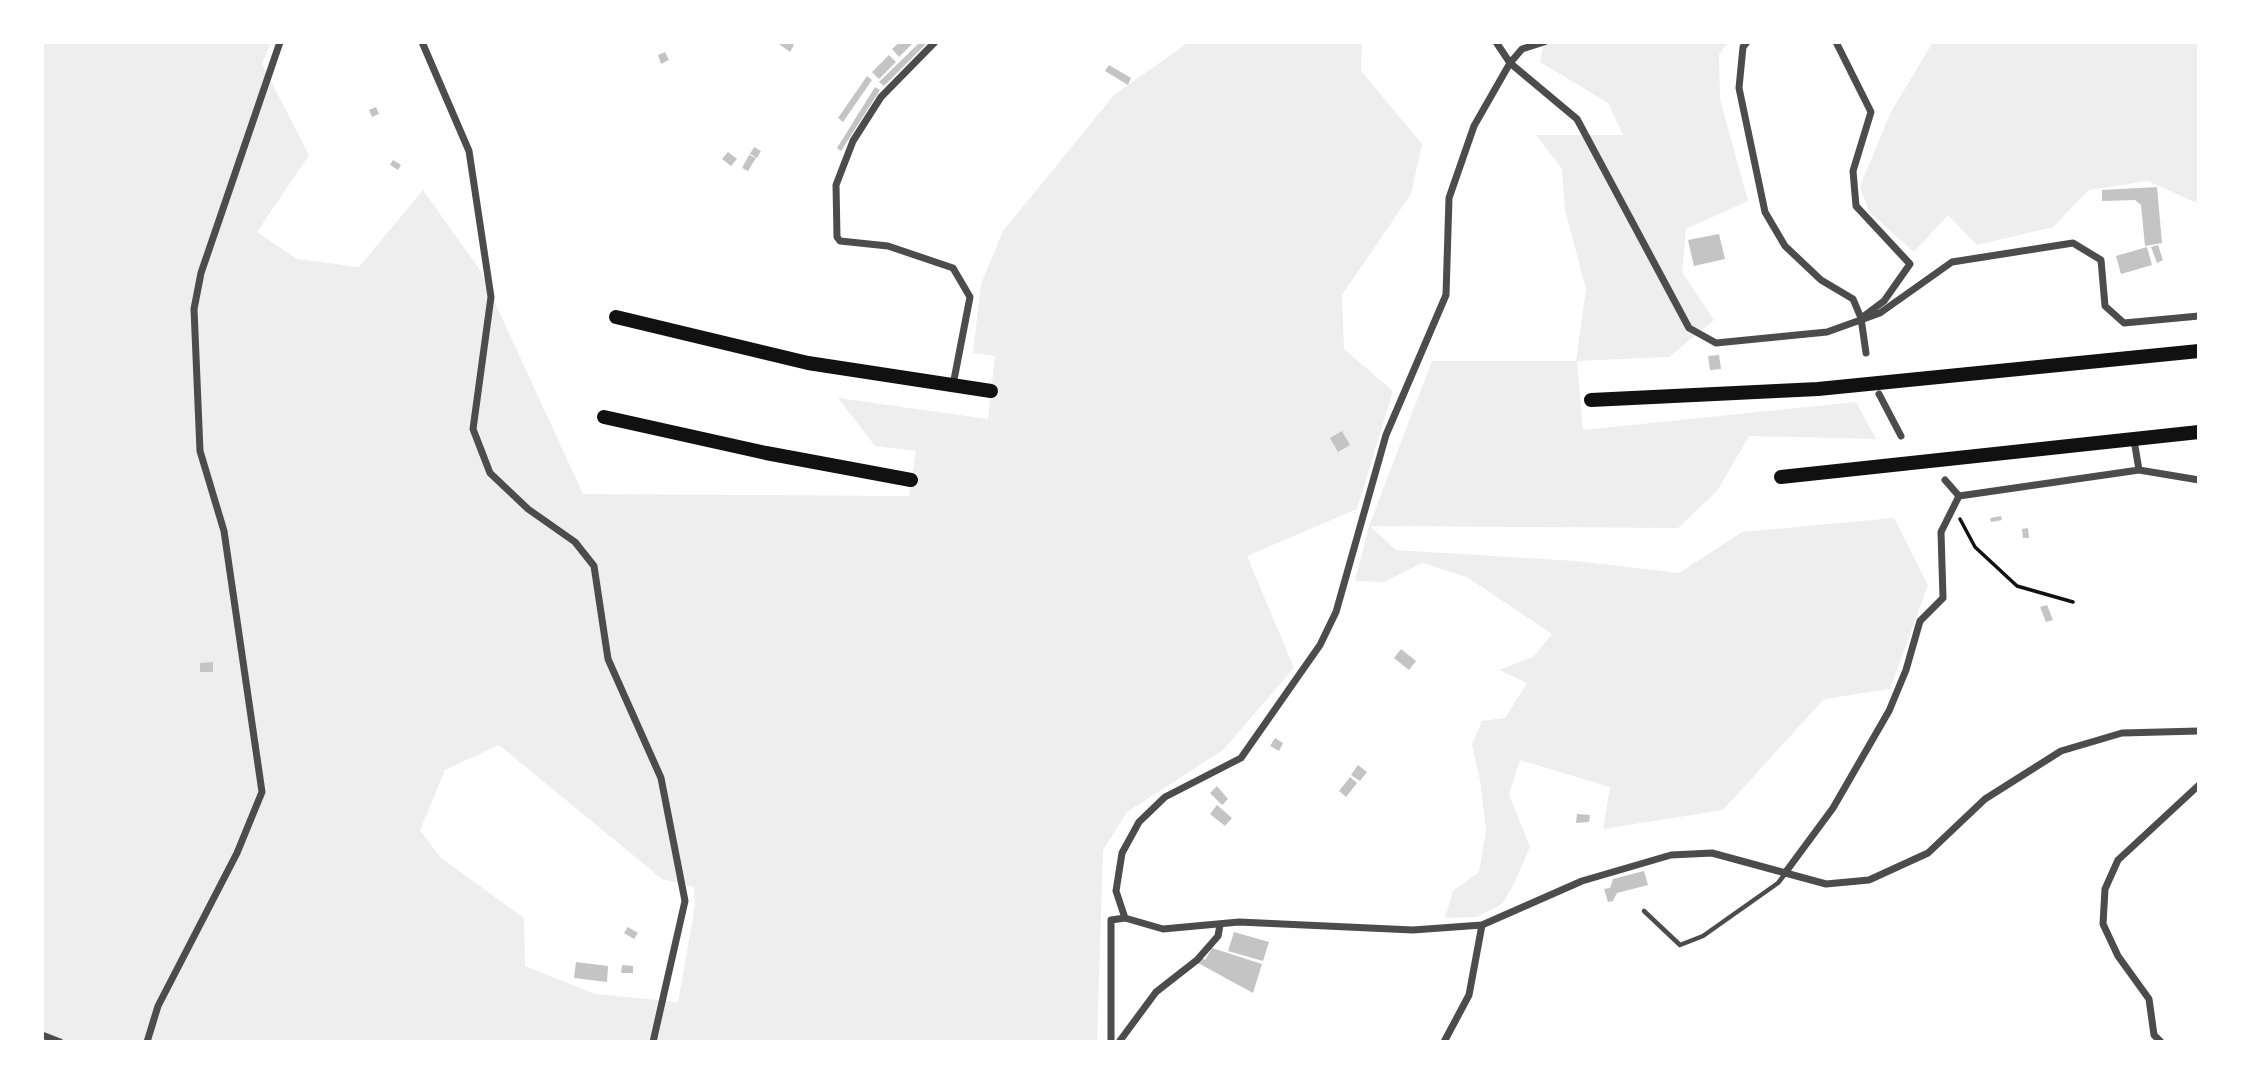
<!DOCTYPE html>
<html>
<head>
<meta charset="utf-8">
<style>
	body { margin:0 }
	#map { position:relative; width:2241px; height:1084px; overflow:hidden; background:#fff; font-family:"Varela Round",sans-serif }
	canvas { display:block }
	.frame { position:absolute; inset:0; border:44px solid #fff; pointer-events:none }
</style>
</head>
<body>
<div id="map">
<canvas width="2241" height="1084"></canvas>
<div class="frame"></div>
</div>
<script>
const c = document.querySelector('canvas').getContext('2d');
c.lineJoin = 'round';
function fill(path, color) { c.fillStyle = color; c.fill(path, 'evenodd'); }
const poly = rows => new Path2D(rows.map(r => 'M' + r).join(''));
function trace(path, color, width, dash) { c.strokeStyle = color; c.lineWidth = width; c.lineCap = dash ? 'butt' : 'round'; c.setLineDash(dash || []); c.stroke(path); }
fill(poly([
	[42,42,271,42,262,64,309,155,257,232,297,259,359,267,423,190,480,270,583,494,909,496,916,451,875,446,838,398,988,419,995,356,973,353,981,284,1003,231,1114,95,1189,42,1362,42,1361,71,1422,144,1411,194,1342,295,1344,349,1393,391,1357,509,1247,556,1294,668,1223,750,1127,812,1103,850,1097,1042,42,1042],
	[499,745,662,879,694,887,695,906,678,1002,595,994,525,966,524,918,441,858,420,830,445,770],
	[1544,42,1728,42,1719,55,1720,99,1748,201,1686,229,1682,272,1714,320,1669,357,1577,361,1583,430,1856,402,1876,439,1749,436,1717,491,1678,528,1370,526,1396,550,1576,561,1679,573,1742,532,1894,518,1928,585,1890,689,1824,699,1723,810,1603,829,1610,787,1520,760,1509,794,1530,847,1513,886,1502,904,1477,917,1445,918,1453,891,1479,872,1486,830,1480,780,1472,744,1482,721,1505,718,1527,683,1499,670,1533,657,1552,634,1467,577,1422,563,1384,582,1355,581,1369,526,1432,361,1576,361,1586,289,1565,210,1562,169,1536,135,1623,135,1608,103,1540,62],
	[1933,42,2199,42,2199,204,2148,181,2089,190,2053,227,1977,245,1948,215,1914,252,1869,212,1860,186,1891,112]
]), '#eee');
fill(poly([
	[781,42,790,42,794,45,790,52,779,44],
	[900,42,914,42,899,57,892,49],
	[920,42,928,42,884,86,879,82],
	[665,52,669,60,661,64,658,55],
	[889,55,896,62,879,79,872,72],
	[1109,65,1131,78,1128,85,1105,71],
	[867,76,872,80,843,122,838,118],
	[875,87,880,90,841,151,837,148],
	[376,107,379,114,372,117,369,110],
	[754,147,761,151,757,158,750,154],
	[728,152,737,159,731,166,722,159],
	[749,155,756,158,748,171,742,168],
	[393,160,401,165,398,170,390,165],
	[2157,187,2162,243,2145,246,2141,205,2135,200,2102,201,2102,190],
	[1719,234,1725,259,1694,266,1688,240],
	[2158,245,2163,260,2157,263,2151,247],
	[2147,247,2152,265,2121,274,2116,256],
	[1719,355,1721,369,1710,370,1708,356],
	[1342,431,1350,445,1338,452,1330,438],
	[2001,516,2002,520,1991,522,1990,518],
	[2028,528,2029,538,2023,538,2022,529],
	[2047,605,2053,620,2046,622,2040,607],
	[1401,649,1416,661,1409,670,1394,658],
	[213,662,213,672,200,672,200,663],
	[1275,738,1283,743,1279,751,1270,746],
	[1358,765,1367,772,1360,781,1351,775],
	[1350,777,1357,783,1346,797,1339,791],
	[1217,786,1228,799,1222,805,1210,793],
	[1217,805,1232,818,1225,826,1210,814],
	[1577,814,1590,815,1589,822,1576,823],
	[1644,871,1648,885,1617,893,1613,901,1608,902,1604,889,1610,888,1613,879],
	[628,927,638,933,634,939,624,933],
	[1234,932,1269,942,1263,961,1228,951],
	[1212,948,1262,964,1253,993,1198,963,1202,958,1205,960],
	[576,962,608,966,607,982,574,978],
	[622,965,633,966,633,973,621,973]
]), '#c4c4c4');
trace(poly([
	[1960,519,1975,547,2017,586,2073,602]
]), '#111', 3.5);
trace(poly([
	[1644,911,1680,945,1703,936,1778,883,1785,874]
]), '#4c4c4c', 4.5);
trace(poly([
	[422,42,469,151,491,297,473,429,490,473,528,509,575,542,594,566,608,659,661,778,685,901,653,1042],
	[935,42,881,97,853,141,836,185,837,237,840,241,888,246,953,268,970,297,953,385],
	[1496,42,1510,63,1577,119,1689,328,1716,343,1827,332,1880,313,1952,262,2073,243,2101,260,2105,306,2124,323,2199,316],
	[1544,42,1522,49,1510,63,1474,126,1449,198,1446,295,1386,435,1336,612,1320,645,1241,758,1165,797,1139,822,1122,853,1116,891,1125,918,1163,929,1239,922,1413,930,1482,925,1582,881,1671,855,1712,853,1826,884,1869,880,1928,853,1985,799,2061,751,2122,733,2199,731],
	[1747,42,1743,47,1739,88,1765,212,1785,246,1821,280,1853,299,1861,318,1866,353],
	[1836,42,1871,112,1853,171,1856,206,1910,264,1884,301,1864,316],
	[1879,394,1901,436],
	[2134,440,2139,470],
	[1945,480,1959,496],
	[1785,873,1833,808,1889,711,1906,670,1920,621,1943,598,1941,532,1959,496,2139,470,2199,480],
	[42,1035,60,1042],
	[147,1042,158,1006,237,853,262,792,224,531,200,451,194,309,201,273,280,42],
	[1111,1042,1111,920,1125,918],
	[1119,1042,1156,992,1197,960,1218,936,1220,925],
	[1444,1042,1469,995,1482,925],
	[2161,1042,2154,1035,2149,999,2118,956,2103,924,2105,889,2118,860,2199,785]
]), '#4c4c4c', 7);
trace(poly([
	[616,317,808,363,991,391],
	[1591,400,1818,389,2199,351],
	[604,417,766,453,911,480],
	[1781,477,2199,432]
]), '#111', 14);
</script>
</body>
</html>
